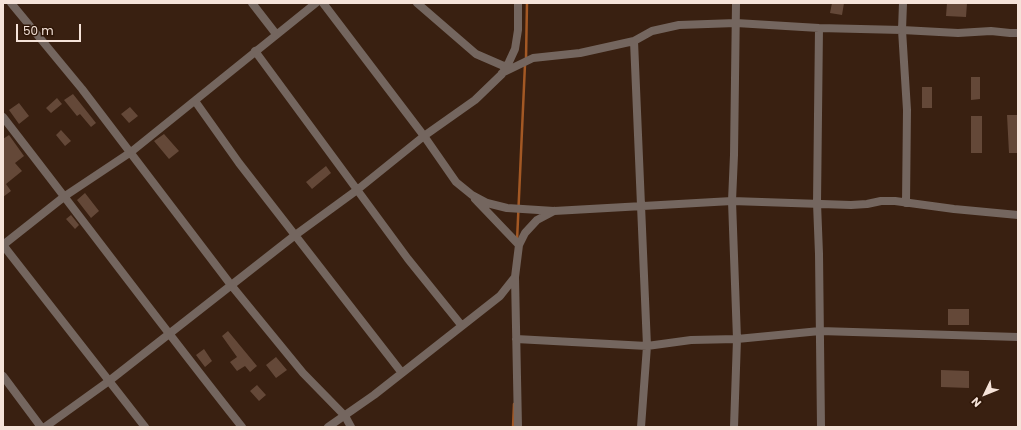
<!DOCTYPE html>
<html>
<head>
<meta charset="utf-8">
<style>
	body { margin:0 }
	#map { position:relative; width:1021px; height:430px; overflow:hidden; background:#392011; font-family:Poppins,sans-serif }
	canvas { display:block }
	.frame { position:absolute; inset:0; border:4px solid #f5e3d9; pointer-events:none }
	.north { position:absolute; left:965px; top:374px; width:40px; height:40px; -webkit-text-stroke:3px #2e1607; paint-order:stroke; rotate:227deg; font-size:11px; font-weight:700; line-height:16px; text-align:center; color:#f5e3d9 }
	.north::after { content:''; display:block; margin:auto; width:14px; height:18px; background:#f5e3d9; clip-path:polygon(50% 0,100% 100%,50% 72%,0 100%) }
	.scale { position:absolute; left:16px; top:24px; width:65px; height:18px; box-sizing:border-box; border:2px solid #f5e3d9; border-top:0; padding-left:5px; font-size:12px; line-height:14px; white-space:nowrap; color:#f5e3d9; -webkit-text-stroke:3px #2e1607; paint-order:stroke }
</style>
</head>
<body>
<div id="map">
<canvas width="1021" height="430"></canvas>
<div class="frame"></div>
<div class="north">N</div>
<div class="scale">50 m</div>
</div>
<script>
const g = document.querySelector('canvas').getContext('2d');
g.lineJoin = 'round';
function stroke(path, color, width, dash) {
  g.strokeStyle = color;
  g.lineWidth = width;
  g.lineCap = dash ? 'butt' : 'round';
  g.setLineDash(dash || []);
  g.stroke(path);
}
function fill(path, color) {
  g.fillStyle = color;
  g.fill(path, 'evenodd');
}
stroke(new Path2D(`
	M526,59L527,3
	M517,241L525,64
	M513,427L514,404`), '#a35824', 2.5);
fill(new Path2D(`
	M832,3H844L842,15L830,13Z
	M947,3H967L966,17L946,16Z
	M971,77H980V99L971,100Z
	M922,87H932V108H922Z
	M73,94L96,123L91,127L80,114L77,116L64,100Z
	M57,98L62,104L51,113L46,108Z
	M19,103L29,116L19,124L9,110Z
	M130,107L138,116L129,123L121,114Z
	M1007,115H1018V153H1009Z
	M971,116H982V153H971Z
	M61,130L71,141L65,146L56,135Z
	M164,134L179,151L169,159L154,141Z
	M9,135L24,156L15,163L22,171L6,184L11,191L3,197V139Z
	M326,166L331,173L312,189L306,182Z
	M85,193L99,211L91,218L77,200Z
	M71,215L79,225L75,229L66,219Z
	M948,309H969V325H948Z
	M228,331L257,366L250,372L245,366L237,371L230,362L237,357L222,336Z
	M204,349L212,361L205,367L196,355Z
	M276,357L287,370L276,378L266,365Z
	M941,370L969,371V388L941,387Z
	M257,385L266,395L259,401L250,391Z`), '#644838');
stroke(new Path2D(`
	M11,3L82,89L231,285L303,373L345,416L351,427
	M252,3L276,34
	M323,3L424,136L456,182L472,195L487,203L507,208L554,211L732,201L851,205L867,204L881,201H895L954,209L1018,215
	M417,3L476,54L506,67
	M903,3L902,30L907,110L906,203
	M819,28L817,203L819,254L821,427
	M634,41L647,346L641,427
	M255,51L408,259L462,326
	M502,73L533,58L580,53L634,41L652,31L679,25L736,23L819,28L902,30L958,33L991,31L1010,33H1018
	M195,101L239,163L402,373
	M3,117C83,220 161,325 242,427
	M475,199L519,245
	M3,245L65,196L131,152L316,3
	M3,245L145,427
	M515,277L518,427
	M516,339L647,346L691,340L737,339L820,331L1018,337
	M3,376L41,427
	M45,427L109,381L294,236L357,190L424,136L475,100L502,74L509,62L515,49L518,30V3
	M328,427L374,395L500,296L515,277L519,245L525,233L537,220L554,211
	M734,427L737,339L732,201L734,155L736,3`), '#74665f', 8);
</script>
</body>
</html>
